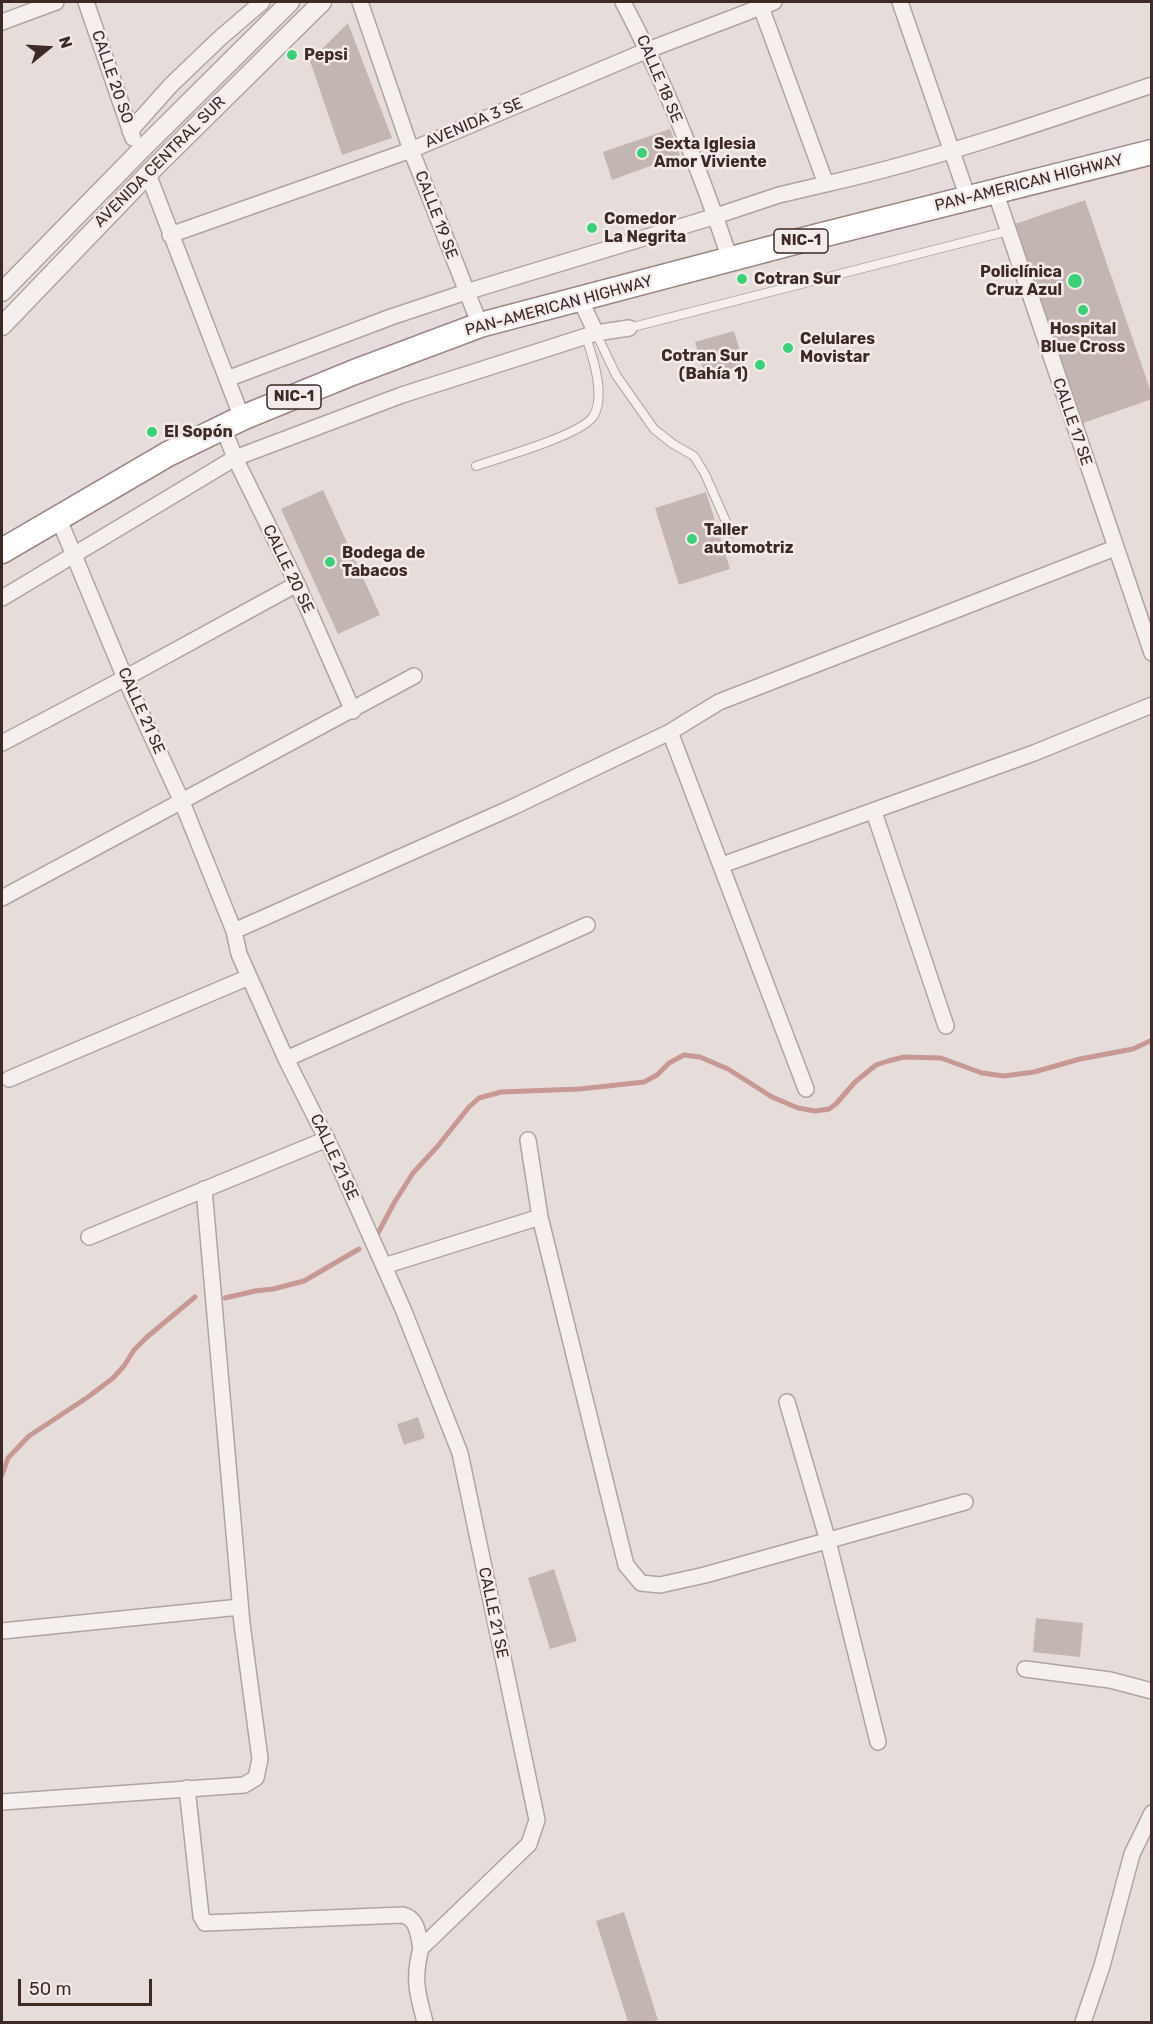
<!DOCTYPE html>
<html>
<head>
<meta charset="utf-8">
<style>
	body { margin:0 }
	#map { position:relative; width:1153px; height:2024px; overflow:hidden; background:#e6dddb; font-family:Rubik,sans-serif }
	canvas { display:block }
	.frame { position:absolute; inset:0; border:3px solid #3d2a25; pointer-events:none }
	.north { position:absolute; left:18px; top:18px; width:60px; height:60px; -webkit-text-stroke:4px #f4ecea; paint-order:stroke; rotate:72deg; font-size:16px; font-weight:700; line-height:24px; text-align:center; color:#3d2a25 }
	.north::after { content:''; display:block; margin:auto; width:21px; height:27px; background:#3d2a25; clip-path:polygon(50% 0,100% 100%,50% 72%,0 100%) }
	.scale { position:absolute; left:18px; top:1979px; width:134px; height:27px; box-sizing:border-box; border:3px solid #3d2a25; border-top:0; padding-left:8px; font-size:18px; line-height:21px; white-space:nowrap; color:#3d2a25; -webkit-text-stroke:4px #f4ecea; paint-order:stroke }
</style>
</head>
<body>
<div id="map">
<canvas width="1153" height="2024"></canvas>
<div class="frame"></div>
<div class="north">N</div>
<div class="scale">50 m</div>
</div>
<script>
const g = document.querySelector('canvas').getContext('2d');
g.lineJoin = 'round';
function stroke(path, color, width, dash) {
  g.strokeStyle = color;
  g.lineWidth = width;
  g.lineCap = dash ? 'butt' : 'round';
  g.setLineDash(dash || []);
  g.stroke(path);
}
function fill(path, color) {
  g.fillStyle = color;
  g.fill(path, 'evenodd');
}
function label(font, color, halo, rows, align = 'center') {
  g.font = font + ' Rubik,sans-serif';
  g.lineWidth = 5;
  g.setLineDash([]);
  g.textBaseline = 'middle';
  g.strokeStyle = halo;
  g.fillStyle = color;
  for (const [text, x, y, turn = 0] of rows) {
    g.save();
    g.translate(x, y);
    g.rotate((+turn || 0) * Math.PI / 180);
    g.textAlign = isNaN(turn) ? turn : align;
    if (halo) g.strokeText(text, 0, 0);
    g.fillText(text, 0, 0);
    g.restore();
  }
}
stroke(new Path2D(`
	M377,1235L394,1203L413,1173L437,1147L469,1107L479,1098L501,1092L580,1089L644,1082L657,1075L669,1063L684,1055L700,1057L728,1069L772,1097L798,1108L815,1111L829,1109L836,1104L855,1082L876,1065L888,1061L904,1057L941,1058L982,1073L1004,1076L1034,1072L1080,1059L1133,1049L1152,1040
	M225,1298L255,1291L273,1289L304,1281L359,1249
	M2,1475L8,1458L29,1436L88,1397L113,1378L124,1366L134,1350L147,1337L195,1297`), '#c89994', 5);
fill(new Path2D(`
	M348,23L392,138L342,155L310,61Z
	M670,129L680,155L612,180L603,152Z
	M1085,200L1152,395V399L1083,423L1015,224Z
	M734,331L744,365L705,376L695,342Z
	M323,490L380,615L338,634L281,509Z
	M706,492L730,569L679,585L655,508Z
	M418,1417L425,1438L404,1445L397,1424Z
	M554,1569L577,1641L550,1649L528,1578Z
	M1036,1618L1083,1623L1080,1657L1033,1652Z
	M624,1912L658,2020L649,2022H628L596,1921Z`), '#c3b6b2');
const service = new Path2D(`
	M629,328L1008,231
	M596,333L616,375L654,429L673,444L694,456L705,474L731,533
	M476,466C502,457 577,436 592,418C607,399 593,357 586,337`);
const minor = new Path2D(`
	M86,2L133,138
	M360,2L411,150L480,325
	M623,2C665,82 701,173 730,259
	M900,2L968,198
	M761,7L826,184C936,159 1044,122 1152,85
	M2,22L56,2
	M130,131L171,85L219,39L262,2
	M148,174L242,418
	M995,191L1152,653
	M170,235L411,150L648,50L774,2
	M580,299L596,333
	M227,379L391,317L466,292L716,216L779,195L826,184
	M223,427L235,458L297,584L353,711
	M58,517L125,678L182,802L234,931L239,954L286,1059L333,1152L403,1309L460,1453L537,1820L529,1844L421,1948C413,1979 417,1992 425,2022
	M2,598L235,458L402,395L596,333L629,328
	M670,732L806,1089
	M2,743L125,678L297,584
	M874,812L946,1026
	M722,865L1034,753L1152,705
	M2,898L414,676
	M234,931L513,807L670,732L719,702L1115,548
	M286,1059L587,925
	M9,1079L249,977
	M528,1140L540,1217L626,1565L641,1583L660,1585L705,1575L965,1502
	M89,1237L327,1139
	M384,1266L540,1217
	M787,1402L828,1541L878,1742
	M2,1631L240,1607
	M1025,1669L1110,1680L1152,1691
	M187,1788L201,1916L205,1923L403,1915C418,1919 418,1935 421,1948
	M2,1802L244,1785L256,1778L260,1759L242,1624L204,1189
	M1083,2022L1102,1966L1132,1854L1152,1813`);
const tertiary = new Path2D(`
	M2,292L139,152L290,2
	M2,326L148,174L322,2`);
const trunk = new Path2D(`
	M2,551L168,454L242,418L352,373L480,325L818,236L1152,152`);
stroke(service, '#b0a4a1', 10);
stroke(minor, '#b0a4a1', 18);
stroke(tertiary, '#b0a4a1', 21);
stroke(trunk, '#9d8782', 27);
stroke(service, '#f5efee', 8);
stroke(minor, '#f5efee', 15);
stroke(tertiary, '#f5efee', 18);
stroke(trunk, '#fff', 24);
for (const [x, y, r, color] of [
	[292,55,6,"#3ad279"],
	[642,153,6,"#3ad279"],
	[592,228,6,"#3ad279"],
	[742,279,6,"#3ad279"],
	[1075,281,8,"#3ad279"],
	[1083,310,6,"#3ad279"],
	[788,348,6,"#3ad279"],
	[760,365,6,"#3ad279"],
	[152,432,6,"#3ad279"],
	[692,539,6,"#3ad279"],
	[330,562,6,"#3ad279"]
]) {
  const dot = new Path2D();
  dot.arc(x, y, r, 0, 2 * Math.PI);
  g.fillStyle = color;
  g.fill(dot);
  stroke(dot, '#f4ecea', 2);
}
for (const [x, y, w] of [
	[801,241,54],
	[294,397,54]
]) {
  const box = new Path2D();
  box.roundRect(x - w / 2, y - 12, w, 24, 4.5);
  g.fillStyle = '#f4ecea';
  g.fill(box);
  stroke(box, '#3d2a25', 1.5);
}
label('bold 15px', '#3d2a25', null, [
	["NIC-1",801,241],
	["NIC-1",294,397]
]);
label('bold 16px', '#3d2a25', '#f4ecea', [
	["Pepsi",304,55],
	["Sexta Iglesia",654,144],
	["Amor Viviente",654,162],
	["Comedor",604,219],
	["La Negrita",604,237],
	["Policlínica",1062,272,"right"],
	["Cruz Azul",1062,290,"right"],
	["Cotran Sur",754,279],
	["Hospital",1083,329,"center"],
	["Blue Cross",1083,347,"center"],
	["Celulares",800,339],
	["Movistar",800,357],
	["Cotran Sur",748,356,"right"],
	["(Bahía 1)",748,374,"right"],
	["El Sopón",164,432],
	["Taller",704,530],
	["automotriz",704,548],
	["Bodega de",342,553],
	["Tabacos",342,571]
], 'left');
label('16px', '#3d2a25', '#f4ecea', [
	["CALLE 20 SO",112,77,71],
	["CALLE 18 SE",659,79,67],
	["AVENIDA 3 SE",474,123,-23],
	["AVENIDA CENTRAL SUR",160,162,-45],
	["PAN-AMERICAN HIGHWAY",1029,183,-14],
	["CALLE 19 SE",436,215,69],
	["PAN-AMERICAN HIGHWAY",559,306,-15],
	["CALLE 17 SE",1072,422,71],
	["CALLE 20 SE",288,569,64],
	["CALLE 21 SE",141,711,66],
	["CALLE 21 SE",334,1157,65],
	["CALLE 21 SE",493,1613,78]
]);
</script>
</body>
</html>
